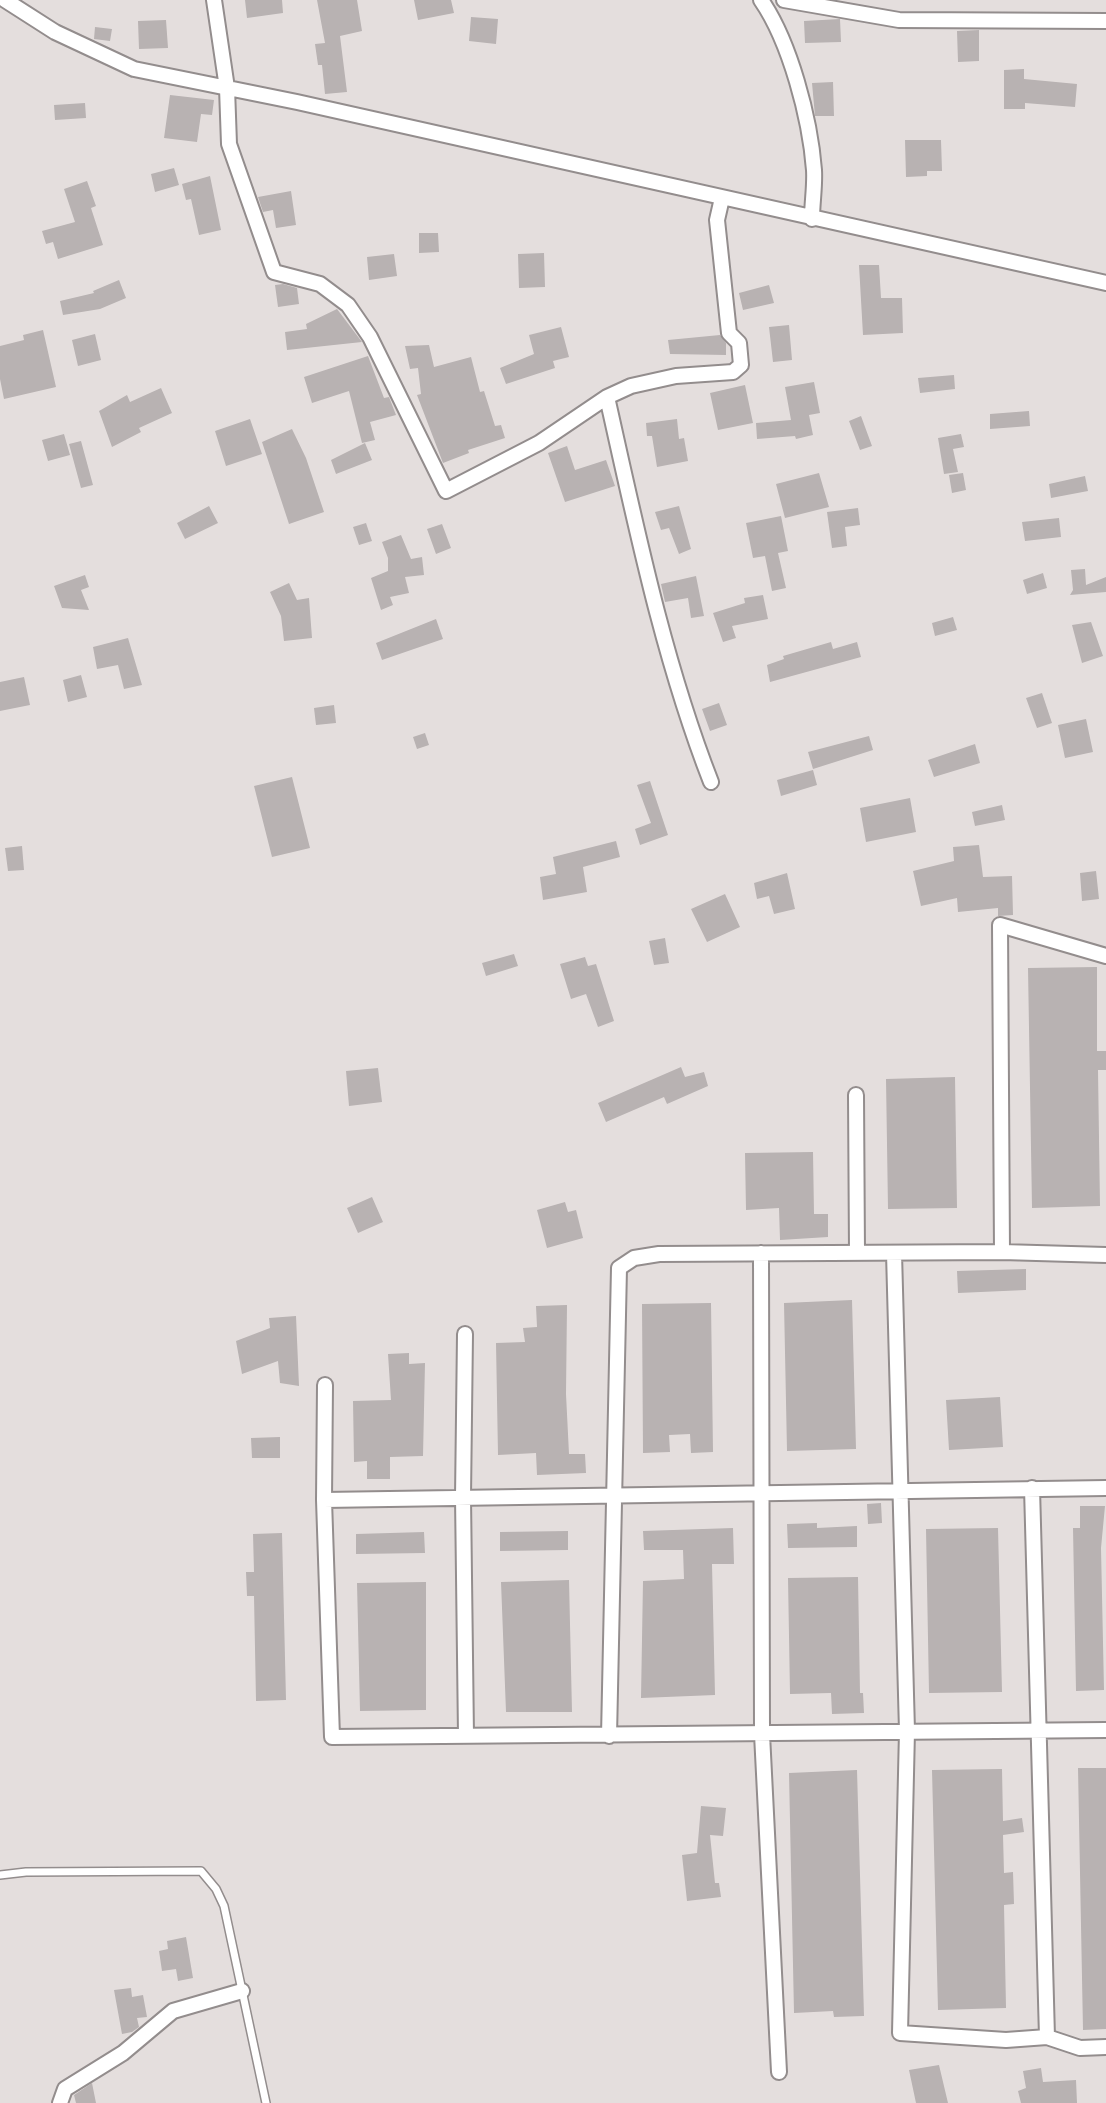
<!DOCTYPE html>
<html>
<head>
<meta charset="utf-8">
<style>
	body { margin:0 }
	canvas { display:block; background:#e4dedd }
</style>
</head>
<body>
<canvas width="1106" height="2103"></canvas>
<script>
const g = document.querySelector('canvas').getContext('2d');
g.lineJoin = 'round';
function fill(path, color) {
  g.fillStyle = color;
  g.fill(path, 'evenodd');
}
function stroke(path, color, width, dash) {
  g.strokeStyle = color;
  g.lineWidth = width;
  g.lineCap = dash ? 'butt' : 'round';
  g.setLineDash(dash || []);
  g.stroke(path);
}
fill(new Path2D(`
	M245,0H282L283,13L247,18Z
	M317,0H357L362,31L340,36L347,92L325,94L322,65H318L315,44L325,43Z
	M414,0H451L454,13L418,20Z
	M471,17L498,19L496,44L469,41Z
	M840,19L841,42L805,43L804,21Z
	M166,20L168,48L139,49L138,21Z
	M95,27L112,29L110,41L94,39Z
	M979,30V61L958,62L957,31Z
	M1024,69V79L1077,84L1075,107L1025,103V109H1004V70Z
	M833,82L834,116H815L812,83Z
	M170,95L214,100L212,115L201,114L197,142L164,138Z
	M85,103L86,118L55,120L54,105Z
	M905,140H941L942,171H927V176L906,177Z
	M174,168L179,185L155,192L151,174Z
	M210,176L221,230L199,235L191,199L186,200L182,184Z
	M87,181L96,206L91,208L103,245L58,259L53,242L46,244L42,231L75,222L64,189Z
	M291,191L296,225L276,228L273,210L263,212L258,197Z
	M419,233H438L439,252L419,253Z
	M544,253L545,287L519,288L518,254Z
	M394,254L397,276L369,280L367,257Z
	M859,265H879L881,298H902L903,333L863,335Z
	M119,280L126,298L100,309L63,315L60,301L94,293L93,291Z
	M283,284L297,288L299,304L278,307L275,285Z
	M769,285L774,303L743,310L739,293Z
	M337,309L362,342L287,350L285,332L307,329L306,324Z
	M789,325L792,360L773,362L769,327Z
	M561,327L569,357L553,361L555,368L506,384L500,368L534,354L529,335Z
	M43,330L56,387L4,399L0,379V346L24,340L23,335Z
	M95,334L101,360L78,366L72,340Z
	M720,335L726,343V355L670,354L668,340Z
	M429,345L434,367L471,357L480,392L484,391L495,426L501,425L505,438L468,450L469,453L443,463L417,395L421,394L418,368L410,369L405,346Z
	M368,356L384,398L389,397L396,415L370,422L375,440L362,443L349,391L312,403L304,377Z
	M954,375L955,389L920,393L918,378Z
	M814,382L820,413L809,415L813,435L796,439L795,436L757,439L756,423L791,420L785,387Z
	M745,385L753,423L718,430L710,393Z
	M161,388L172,413L139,428L141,432L112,447L99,411L127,395L130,402Z
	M1029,411L1030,426L990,429V414Z
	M861,416L872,446L860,450L849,421Z
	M250,419L262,454L226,466L215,431Z
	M677,419L679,439L684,438L688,461L657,467L652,436H647L646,423Z
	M292,429L306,458L324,512L289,524L262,442Z
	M64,434L70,455L48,461L42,440Z
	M961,434L964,447L953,449L958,472L944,474L938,438Z
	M81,441L93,485L81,488L69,444Z
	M365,443L372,460L336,474L331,460Z
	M567,446L575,470L606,460L615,486L565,502L548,453Z
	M819,473L829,507L785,518L776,484Z
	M963,473L966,490L952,493L949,475Z
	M1085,476L1088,491L1051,498L1049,484Z
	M209,506L218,523L185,539L177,523Z
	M679,506L691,549L679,554L669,528L661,530L655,512Z
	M858,508L860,525L845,527L847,546L832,548L827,512Z
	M781,516L788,551L778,553L786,588L772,591L765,556L753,558L746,523Z
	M1059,518L1061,537L1025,541L1022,522Z
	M366,523L372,541L359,545L353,527Z
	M442,524L451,548L436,554L427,529Z
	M401,535L411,559L422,557L424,575L405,577L409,593L390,597L393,605L381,610L371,578L388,571V558L382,542Z
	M1085,569L1086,585L1106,577V592L1070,595L1073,590L1071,570Z
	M1043,573L1047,588L1027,594L1023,580Z
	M85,575L89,587L81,590L89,610L62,608L54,586Z
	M696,576L704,616L691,618L688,598L665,602L661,584Z
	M289,583L297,600L309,598L312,638L284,641L281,616L270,592Z
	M763,595L768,619L732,626L736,638L723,642L713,613L745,603L744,598Z
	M953,617L957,630L935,636L932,623Z
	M436,619L443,639L382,660L376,643Z
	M1091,622L1103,656L1082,663L1072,625Z
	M128,638L142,685L124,689L118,665L97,669L93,647Z
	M831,642L833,649L857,642L861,657L770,682L767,665L784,659L783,656Z
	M81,675L87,697L68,702L63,680Z
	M24,677L30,705L0,711V682Z
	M1042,693L1052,723L1037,728L1026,698Z
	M719,703L727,725L710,731L702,709Z
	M334,705L336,723L316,725L314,708Z
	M1086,719L1093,752L1065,758L1058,725Z
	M425,733L429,745L417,749L413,737Z
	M869,736L873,750L813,769L808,752Z
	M975,744L980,763L934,777L928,760Z
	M813,770L817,785L781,796L777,780Z
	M292,777L310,848L272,857L254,786Z
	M650,781L668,835L640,845L635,829L651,823L637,785Z
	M910,798L916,832L866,842L860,808Z
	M1002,805L1005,820L975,826L972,812Z
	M616,841L620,857L583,867L587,892L543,900L540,877L556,874L553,857Z
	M979,845L983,877L1012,876L1013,915L998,916V908L958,912L957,898L921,906L913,871L954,861L953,847Z
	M22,846L24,870L8,871L5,848Z
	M1096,871L1099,899L1082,901L1080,873Z
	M787,873L795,909L774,914L769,896L757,899L754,883Z
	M725,894L740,927L707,942L691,909Z
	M665,938L669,963L654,965L649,941Z
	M514,954L518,966L486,976L482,963Z
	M585,957L588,966L596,964L614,1021L598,1027L586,994L571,999L560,964Z
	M1097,967V1051H1106V1070H1098L1100,1206L1032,1208L1028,968Z
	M681,1067L685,1077L704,1072L708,1086L667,1104L664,1097L606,1122L598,1103Z
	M378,1068L382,1102L349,1106L346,1071Z
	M955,1077L957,1208L888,1209L886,1079Z
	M813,1152L814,1214H828V1237L780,1240L779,1208L746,1210L745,1153Z
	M372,1197L383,1222L358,1233L347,1208Z
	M565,1202L568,1212L576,1210L583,1238L547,1248L537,1210Z
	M1026,1269V1290L958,1293L957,1271Z
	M852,1300L856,1449L787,1451L784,1303Z
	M711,1303L713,1452L691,1453L690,1434L669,1435L670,1452L643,1453L642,1304Z
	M567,1305L566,1394L569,1454H585L586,1473L537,1475L536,1453L498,1455L496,1343L525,1342L523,1328L537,1327L536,1306Z
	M296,1316L299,1386L280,1383L278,1361L242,1374L236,1341L270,1328L269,1318Z
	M409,1353V1364L425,1363L423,1456L390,1457V1479H367V1461L354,1462L353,1401L391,1400L388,1354Z
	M1000,1397L1003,1447L949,1450L946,1400Z
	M280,1437V1458H252L251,1438Z
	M881,1503L882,1523L868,1524L867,1504Z
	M1080,1506H1105L1101,1548L1104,1690L1076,1691L1073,1528H1080Z
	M817,1523V1528L857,1526V1547L788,1548L787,1524Z
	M733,1528L734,1564H712L715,1695L641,1698L643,1581L684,1579L683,1550H644L643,1531Z
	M998,1528L1002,1692L929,1693L926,1529Z
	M568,1531V1550L500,1551V1532Z
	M424,1532L425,1553L356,1554V1534Z
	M282,1533L286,1700L256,1701L254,1596H247L246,1572H254L253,1534Z
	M858,1577L860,1693H863L864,1713L832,1714L831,1693L790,1694L788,1578Z
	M569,1580L572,1712H506L501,1582Z
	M426,1582V1710L360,1711L357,1583Z
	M1078,1768H1106V2029L1083,2030Z
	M1002,1769L1003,1821L1022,1818L1024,1832L1003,1835L1004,1873L1013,1872L1014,1904L1004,1905L1006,2008L938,2010L932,1770Z
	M857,1770L864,2016L834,2017L833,2011L794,2013L789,1773Z
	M701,1806L726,1808L723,1836L710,1835L715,1883H719L721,1897L687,1901L682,1855L697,1853Z
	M186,1937L193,1978L178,1981L176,1969L162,1971L159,1951L168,1949L167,1941Z
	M131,1988L132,1997L143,1995L147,2017L137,2018L139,2027L132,2032L122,2034L114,1990Z
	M939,2065L948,2103H916L909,2070Z
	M1041,2068L1043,2082L1076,2080L1077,2103H1021L1018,2091L1026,2088L1023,2071Z
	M92,2083L96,2103H76L74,2095Z`), '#b8b2b2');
const lane = new Path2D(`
	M0,1875L26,1872L201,1871L216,1889L224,1906L266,2103`);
const street = new Path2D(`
	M5,0L55,32L134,69L297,102L1106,283
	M214,0L227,88L229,144L274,272L320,284L348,305L370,337L446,491L539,443L607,397L631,386L676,376L733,372L741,365L739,343L729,333L717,220L722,198
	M761,0C790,42 810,118 814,170C815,186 812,203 812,219
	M784,0L899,20L1106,21
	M607,397C636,526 663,659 711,782
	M856,1095L857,1253
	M1002,1252L1000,925L1106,956
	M761,1253L762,1734L779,2072
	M894,1253L907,1731L900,2033L1006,2040L1047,2037L1080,2048L1106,2047
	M465,1334L463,1497L466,1736
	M1032,1488L1047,2037
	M1106,1488L324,1500L332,1737L1106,1730
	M324,1500L325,1385
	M609,1736L619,1268L634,1258L659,1254L1002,1252L1106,1255
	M60,2103L65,2089L123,2053L173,2011L242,1991`);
stroke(lane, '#938d8d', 10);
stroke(street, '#938d8d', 18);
stroke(lane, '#fff', 7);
stroke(street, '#fff', 14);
</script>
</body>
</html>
